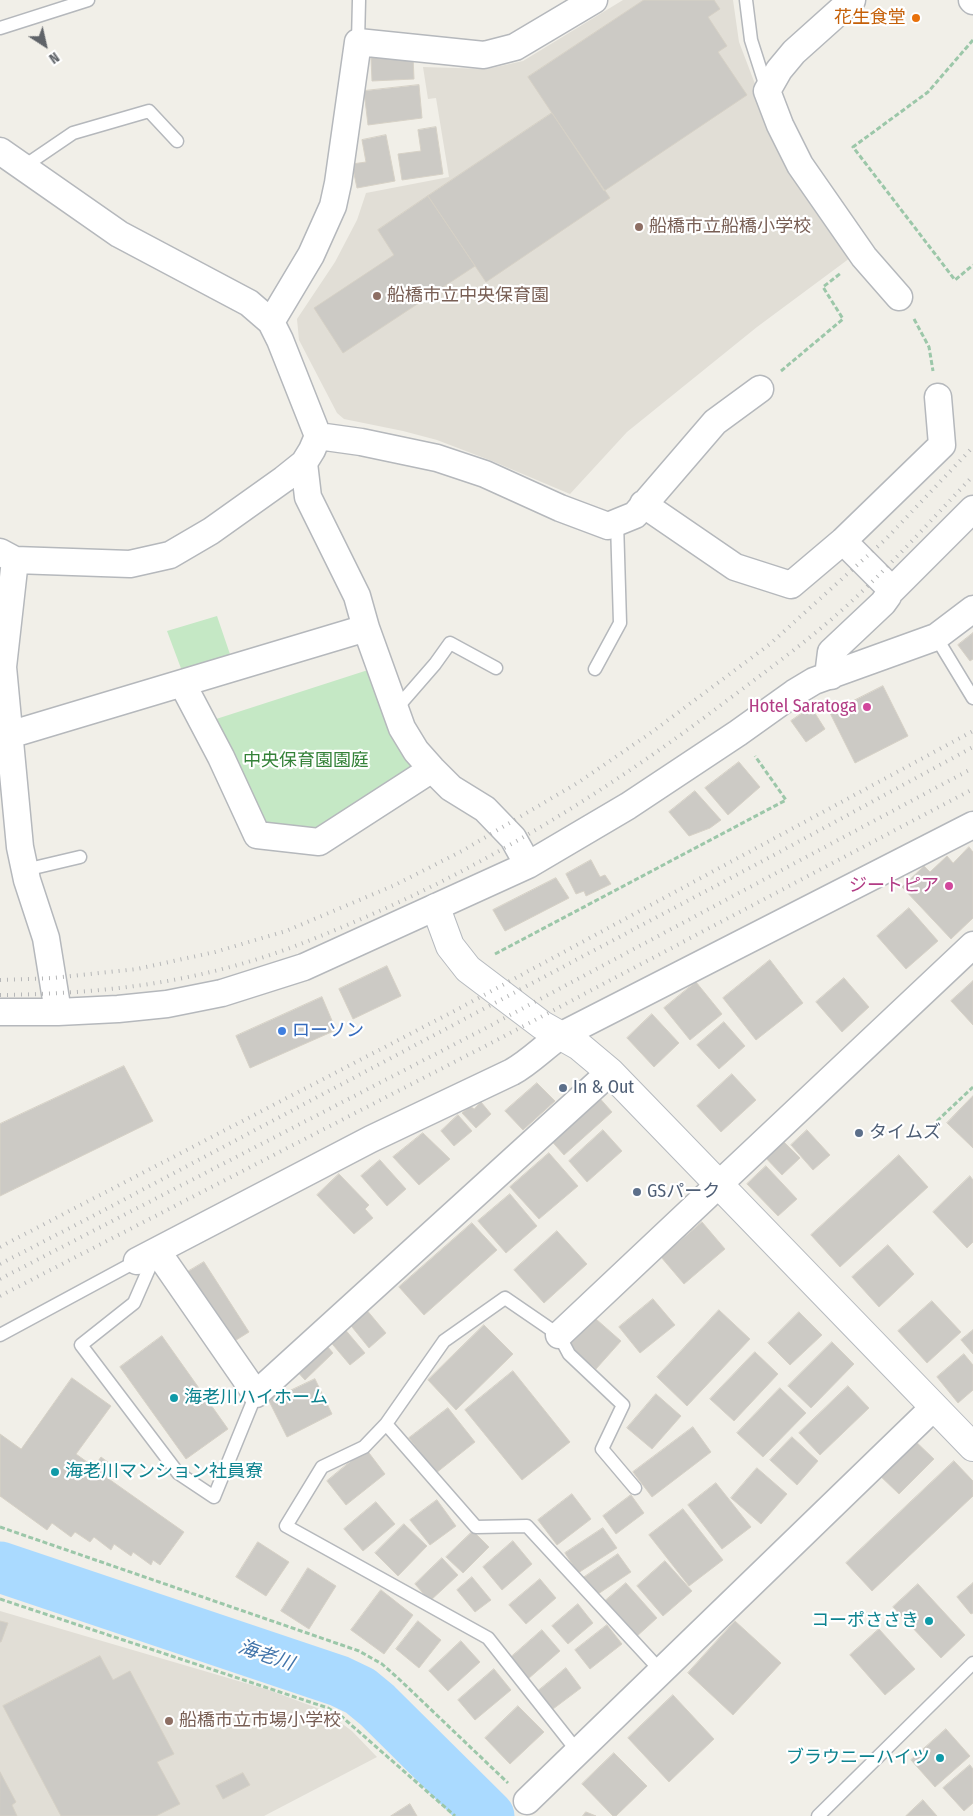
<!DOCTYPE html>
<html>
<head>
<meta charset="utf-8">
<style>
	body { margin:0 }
	#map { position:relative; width:973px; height:1816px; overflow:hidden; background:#f1efe8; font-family:"Fira Sans Condensed",sans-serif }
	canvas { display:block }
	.north { position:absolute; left:20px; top:20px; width:50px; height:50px; -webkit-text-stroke:4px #fff; paint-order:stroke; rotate:145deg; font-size:14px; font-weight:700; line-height:20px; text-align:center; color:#5f6368 }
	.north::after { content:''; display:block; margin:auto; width:18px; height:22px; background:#5f6368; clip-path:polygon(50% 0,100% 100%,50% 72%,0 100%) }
</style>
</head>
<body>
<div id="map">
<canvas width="973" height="1816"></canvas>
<div class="north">N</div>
</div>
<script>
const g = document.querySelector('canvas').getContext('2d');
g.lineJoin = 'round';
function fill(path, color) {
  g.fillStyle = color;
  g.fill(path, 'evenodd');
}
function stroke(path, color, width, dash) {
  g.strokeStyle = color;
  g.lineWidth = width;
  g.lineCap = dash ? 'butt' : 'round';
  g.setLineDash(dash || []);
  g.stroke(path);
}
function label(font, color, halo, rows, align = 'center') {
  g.font = font + ' "Fira Sans Condensed","Noto Sans JP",sans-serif';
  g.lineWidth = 4.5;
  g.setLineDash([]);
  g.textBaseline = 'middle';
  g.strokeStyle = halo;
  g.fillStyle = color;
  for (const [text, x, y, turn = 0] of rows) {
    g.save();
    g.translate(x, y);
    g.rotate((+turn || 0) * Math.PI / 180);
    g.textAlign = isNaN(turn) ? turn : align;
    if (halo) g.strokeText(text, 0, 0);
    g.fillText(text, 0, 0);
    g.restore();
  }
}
fill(new Path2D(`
	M623,0H733L739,42L760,97L850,258L757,327L627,432L570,494L492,461L437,440L403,431L344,419L337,413L299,340L297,319L335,262L357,220L366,193L449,177L436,98L428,99L423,67L487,69L523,61Z
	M0,1611L269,1690L325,1711L352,1731L377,1757L264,1816H0Z`), '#e1ded6');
fill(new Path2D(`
	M217,616L233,663L185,679L167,631Z
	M368,670L417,769L313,835L264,830L210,721Z`), '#c5e8c5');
stroke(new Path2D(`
	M0,1567L339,1681L360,1691L377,1705L489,1816`), '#aadaff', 51);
const building = new Path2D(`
	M644,0H714L720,9L708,17L727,46L718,52L747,95L604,191L528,77Z
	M413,56L414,79L372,81L371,58Z
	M419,85L422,118L368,125L364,91Z
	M552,113L610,198L486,282L428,196Z
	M436,127L443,174L402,180L398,154L421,151L418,130Z
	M386,135L395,181L357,188L352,164L366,162L362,140Z
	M428,196L475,266L343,353L314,308L394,255L378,230Z
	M973,633V659L970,661L958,645Z
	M883,686L908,736L855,763L830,713Z
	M811,707L825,729L806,742L791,721Z
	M739,762L760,787L728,815L705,788Z
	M695,791L721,820L710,828L689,836L669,812Z
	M969,847L973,852V918L951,939L902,887L924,866L930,872L947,856L953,863Z
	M591,860L600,877L605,875L611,884L586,896L584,891L576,894L566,874Z
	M556,878L569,898L505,931L493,910Z
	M909,908L938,941L906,969L877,936Z
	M770,960L803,1003L756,1040L723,998Z
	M387,966L401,996L353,1019L339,989Z
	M844,978L869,1007L842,1032L816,1002Z
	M973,981V1025L951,1001Z
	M696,982L722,1014L690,1040L664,1008Z
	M322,997L336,1030L250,1068L236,1036Z
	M652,1014L679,1043L654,1067L627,1038Z
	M724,1022L745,1046L719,1069L697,1045Z
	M124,1066L153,1121L0,1196V1124Z
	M732,1074L756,1100L721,1132L697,1106Z
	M537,1083L555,1101L523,1130L505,1111Z
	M596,1094L612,1112L564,1155L548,1137Z
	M973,1096V1148L947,1123Z
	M481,1102L491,1114L476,1128L462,1113L470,1106L474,1109Z
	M458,1115L472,1131L454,1146L441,1131Z
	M603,1130L622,1151L587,1182L569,1161Z
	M807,1130L830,1155L813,1170L791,1145Z
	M423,1133L450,1159L419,1185L393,1157Z
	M779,1137L800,1158L782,1175L762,1154Z
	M549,1153L578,1186L539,1219L510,1187Z
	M899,1155L928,1187L840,1267L811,1235Z
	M380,1160L406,1189L387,1206L361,1176Z
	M766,1166L797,1199L778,1216L747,1184Z
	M339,1174L369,1205L365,1209L373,1218L354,1234L317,1195Z
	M970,1176L973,1180V1242L967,1248L933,1212Z
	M510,1194L537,1226L506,1253L478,1221Z
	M702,1222L725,1249L684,1284L661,1257Z
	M472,1223L497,1250L424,1315L399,1287Z
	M557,1231L587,1264L544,1303L514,1270Z
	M888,1245L914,1274L879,1307L852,1277Z
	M204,1262L249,1332L233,1342L184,1274Z
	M653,1299L675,1325L640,1353L619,1327Z
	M932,1301L961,1332L927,1363L898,1331Z
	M365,1308L386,1333L369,1348L348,1322Z
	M719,1310L750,1339L687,1406L657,1377Z
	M588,1312L621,1341L596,1369L563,1341Z
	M799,1312L822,1335L790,1365L768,1343Z
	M484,1325L513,1354L456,1410L428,1380Z
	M343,1327L365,1353L350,1365L328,1339Z
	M973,1330V1354L961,1340Z
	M162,1336L228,1429L186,1459L120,1367Z
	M322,1340L333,1353L305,1380L293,1367Z
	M832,1342L854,1364L811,1408L788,1386Z
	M755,1352L778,1374L734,1421L710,1399Z
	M964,1354L973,1365V1390L958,1403L937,1377Z
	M513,1371L570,1442L522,1480L465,1410Z
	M72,1378L111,1406L76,1454L94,1467L101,1457L113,1466L106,1477L184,1532L160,1565L153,1560L151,1565L133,1552L131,1556L114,1544L111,1550L94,1537L90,1542L75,1532L71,1537L52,1523L47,1530L0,1496V1434L21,1449Z
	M315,1379L332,1414L287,1437L269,1401Z
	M848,1386L869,1408L820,1455L799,1433Z
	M780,1388L806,1413L763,1457L737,1433Z
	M656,1394L681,1416L652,1449L627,1428Z
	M448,1408L475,1442L436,1473L409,1438Z
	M693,1427L711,1452L652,1497L633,1472Z
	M792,1437L818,1461L797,1485L770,1460Z
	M911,1437L934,1459L899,1494L876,1472Z
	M366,1449L385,1474L346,1505L327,1481Z
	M954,1461L973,1481V1496L872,1591L846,1563Z
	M757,1468L787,1494L761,1524L731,1498Z
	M716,1483L751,1527L722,1549L688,1505Z
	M572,1494L591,1519L557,1545L538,1520Z
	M631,1495L644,1513L616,1534L603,1516Z
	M437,1500L456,1526L430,1545L410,1520Z
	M376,1502L395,1524L363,1551L344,1529Z
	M683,1509L723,1560L689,1586L649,1535Z
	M404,1524L427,1546L398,1576L375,1553Z
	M603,1528L617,1548L578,1573L565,1553Z
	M473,1531L489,1547L463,1573L446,1557Z
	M513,1541L532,1564L502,1590L483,1567Z
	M258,1542L289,1562L266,1596L236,1577Z
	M618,1554L631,1572L595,1596L583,1578Z
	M442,1558L458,1575L430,1601L415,1584Z
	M665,1561L692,1591L663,1616L637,1586Z
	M308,1568L336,1586L309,1629L281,1611Z
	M472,1577L491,1600L475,1612L457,1590Z
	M540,1579L556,1598L526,1624L509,1605Z
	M626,1583L657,1618L636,1637L605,1601Z
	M973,1583V1613L971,1614L957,1597Z
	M918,1584L965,1635L941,1658L893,1607Z
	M381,1590L413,1615L384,1654L351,1630Z
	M578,1604L593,1623L568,1644L552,1626Z
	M0,1621L8,1623L1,1642H0Z
	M418,1621L441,1640L419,1668L396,1649Z
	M735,1621L781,1663L733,1715L688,1673Z
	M607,1625L622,1644L590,1669L575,1650Z
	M879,1629L915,1669L885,1695L850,1655Z
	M542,1630L560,1651L528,1679L510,1658Z
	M461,1641L480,1662L448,1691L429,1671Z
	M100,1656L113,1680L130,1671L174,1754L157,1762L180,1804L156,1816H61L3,1706Z
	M566,1668L581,1688L553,1709L538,1691Z
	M494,1669L511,1690L475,1720L458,1700Z
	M673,1695L714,1739L669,1782L628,1738Z
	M518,1706L544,1732L510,1764L485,1738Z
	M946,1729L970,1756L935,1787L911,1760Z
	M614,1753L647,1786L616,1816H613L582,1784Z
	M970,1765L973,1769V1803L964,1811L943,1788Z
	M0,1772L16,1802L12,1805L17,1816H0Z
	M243,1773L250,1785L223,1799L216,1786Z
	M923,1800L937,1816H906Z
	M410,1804L417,1816H391Z
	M586,1812L596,1816H583Z`);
fill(building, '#cccac5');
stroke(building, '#d6d1c6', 1);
const lane = new Path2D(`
	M746,0L751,40L767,90
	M0,28L88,0
	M358,42L359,0
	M23,167L73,133L149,111L177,141
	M936,637L973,698
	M595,669L620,623L617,522
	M395,710L435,664L450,643L496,668
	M25,870L80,857
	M155,1255L134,1303L81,1345L178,1473L214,1497L256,1394
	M0,1335L137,1261
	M386,1424L476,1527L527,1526L661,1671
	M578,1752L488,1638L286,1526L322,1467L364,1447L386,1424L444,1341L505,1298L559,1335L569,1354L623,1405L602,1449L635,1488
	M818,1816L973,1663`);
const street = new Path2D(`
	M852,0L794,52L779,70L767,91L780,125L800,165L864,257L899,297
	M972,0L973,1
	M0,151L119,234L249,303L271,322L280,340L318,436L312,450L304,463L284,479L211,531L170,555L130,564L15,560L0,552
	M271,322L311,255L333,206L338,183L358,42L484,55L515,47L594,0
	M318,436L361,442L437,458L485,474L560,508L608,526L635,515L715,422L760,389
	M304,463L308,497L357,596L366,628L402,728L416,751L432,769L451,788L485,809L513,838L528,865
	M643,504L735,567L791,585L843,541L942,445L938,397
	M15,560L3,667L20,847L27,880L46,938L58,1012
	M892,590L973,509
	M831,676L829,668L831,652L883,603L888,596L890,588L843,541
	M182,683L221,757L257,835L319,842L432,769
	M9,735L366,628
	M0,1012H58L118,1009L167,1004L222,993L304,967L528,865L628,806L738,733L794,693L814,681L936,637L973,609
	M157,1251L256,1394L610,1072
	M137,1261L371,1139L512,1072C530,1062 544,1047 560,1036L973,825
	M559,1335L973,945
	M527,1801L934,1407`);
const secondary = new Path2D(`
	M436,908L450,946L468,969L542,1025L579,1046L610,1072L973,1447`);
stroke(lane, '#b5b8bc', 15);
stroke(street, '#b5b8bc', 29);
stroke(secondary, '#b6babf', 30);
stroke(new Path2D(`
	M973,40L928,92L853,147L955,280L973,265
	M914,319L929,347L933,371
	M781,371L843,319L823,287L841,273
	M495,954L786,800L755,756
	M937,1121L973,1087
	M0,1527L359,1651L382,1664L400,1680L508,1783
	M0,1599L328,1708L341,1716L455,1816`), '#9cc7a9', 3, [5, 2.5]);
stroke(lane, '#fff', 12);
stroke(street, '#fff', 26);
stroke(secondary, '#fff', 28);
stroke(new Path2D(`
	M0,980L53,978L137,969L215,952L286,931L395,885L462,851L579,782L652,732L770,644L886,539L973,447
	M0,995C76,994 152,988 226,968C270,957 312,940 354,922C487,866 610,789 725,702C765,672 805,643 842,610C888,569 930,521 973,476
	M0,1247L460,1008L973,731
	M0,1264L91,1217L774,855L973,747
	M0,1279L484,1029L973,768
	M0,1296L497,1040L973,789`), '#b6b7b8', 4, [1, 6]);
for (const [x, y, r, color] of [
	[916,18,5,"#e8710a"],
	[639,227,5,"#8d6e63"],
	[377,296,5,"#8d6e63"],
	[867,707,5,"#d1479c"],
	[949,886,5,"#d1479c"],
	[282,1031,5,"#3f7fe0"],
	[563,1088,5,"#5c6f8a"],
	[859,1133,5,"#5c6f8a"],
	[637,1192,5,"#5c6f8a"],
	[174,1398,5,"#0f9aa8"],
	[55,1472,5,"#0f9aa8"],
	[929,1621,5,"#0f9aa8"],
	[169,1721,5,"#8d6e63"],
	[940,1758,5,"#0f9aa8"]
]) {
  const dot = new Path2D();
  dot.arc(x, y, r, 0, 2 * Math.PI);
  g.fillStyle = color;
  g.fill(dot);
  stroke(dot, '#fff', 2);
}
label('18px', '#c56008', '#fff', [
	["花生食堂",906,18]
], 'right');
label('18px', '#785e54', '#fff', [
	["船橋市立船橋小学校",649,227],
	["船橋市立中央保育園",387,296],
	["船橋市立市場小学校",179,1721]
], 'left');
label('18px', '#b23c85', '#fff', [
	["Hotel Saratoga",857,707],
	["ジートピア",939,886]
], 'right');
label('18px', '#348238', '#fff', [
	["中央保育園園庭",306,761]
]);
label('18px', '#366cbe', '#fff', [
	["ローソン",292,1031]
], 'left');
label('18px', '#4e5e75', '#fff', [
	["In & Out",573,1088],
	["タイムズ",869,1133],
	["GSパーク",647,1192]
], 'left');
label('18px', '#0d838f', '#fff', [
	["海老川ハイホーム",184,1398],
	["海老川マンション社員寮",65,1472],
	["コーポささき",919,1621,"right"],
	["ブラウニーハイツ",930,1758,"right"]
], 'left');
label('italic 19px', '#4174aa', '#fff', [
	["海老川",266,1656,19]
]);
</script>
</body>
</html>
